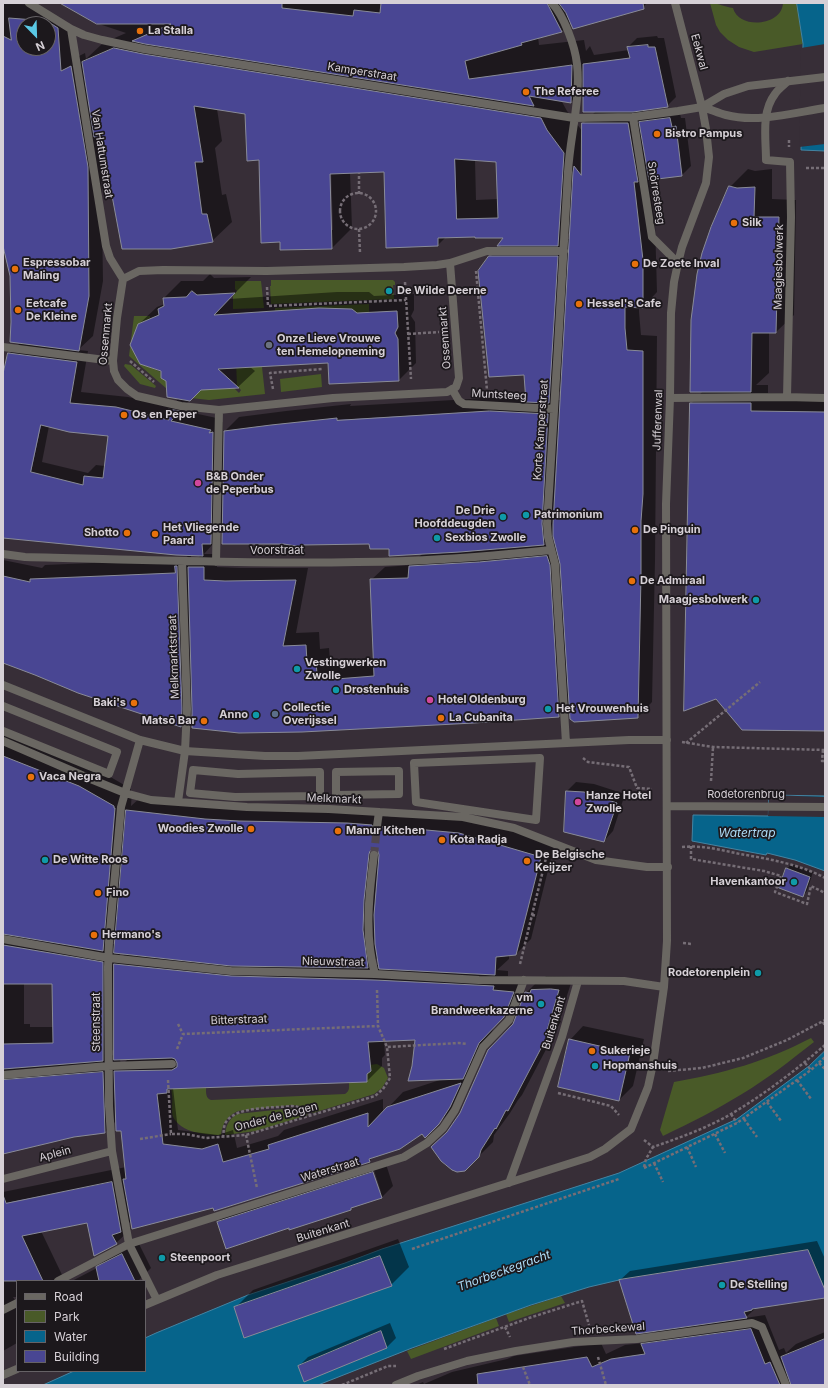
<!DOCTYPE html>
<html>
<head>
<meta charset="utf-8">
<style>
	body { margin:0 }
	#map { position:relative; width:828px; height:1388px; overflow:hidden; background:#372e37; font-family:Inter,sans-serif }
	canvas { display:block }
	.frame { position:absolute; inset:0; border:4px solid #d6d0d6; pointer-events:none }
	.legend { position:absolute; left:16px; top:1280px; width:130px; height:92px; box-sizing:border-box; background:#1c181c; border:1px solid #666266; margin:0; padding:5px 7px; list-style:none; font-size:12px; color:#d6d0d6 }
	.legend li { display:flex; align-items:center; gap:8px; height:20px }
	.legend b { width:20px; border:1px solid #666266 }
	.north { position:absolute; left:16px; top:16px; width:40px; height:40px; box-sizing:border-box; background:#1c181c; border:1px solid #666266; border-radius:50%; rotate:157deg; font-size:11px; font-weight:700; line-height:16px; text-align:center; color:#d6d0d6 }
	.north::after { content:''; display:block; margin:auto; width:14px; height:18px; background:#5ac8e5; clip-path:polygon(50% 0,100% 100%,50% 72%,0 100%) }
</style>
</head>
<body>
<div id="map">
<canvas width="828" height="1388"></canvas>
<div class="frame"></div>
<ul class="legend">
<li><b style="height:5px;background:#6a6762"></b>Road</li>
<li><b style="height:11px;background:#495a28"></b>Park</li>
<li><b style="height:11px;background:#06648b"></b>Water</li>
<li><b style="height:11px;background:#494693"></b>Building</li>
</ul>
<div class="north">N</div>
</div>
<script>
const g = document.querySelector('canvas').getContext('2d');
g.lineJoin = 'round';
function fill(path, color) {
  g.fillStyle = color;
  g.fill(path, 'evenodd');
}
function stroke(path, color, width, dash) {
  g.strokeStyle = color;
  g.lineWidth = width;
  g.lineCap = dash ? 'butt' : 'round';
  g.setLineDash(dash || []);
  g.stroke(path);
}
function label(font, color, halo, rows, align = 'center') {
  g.font = font + ' Inter,sans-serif';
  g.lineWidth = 3.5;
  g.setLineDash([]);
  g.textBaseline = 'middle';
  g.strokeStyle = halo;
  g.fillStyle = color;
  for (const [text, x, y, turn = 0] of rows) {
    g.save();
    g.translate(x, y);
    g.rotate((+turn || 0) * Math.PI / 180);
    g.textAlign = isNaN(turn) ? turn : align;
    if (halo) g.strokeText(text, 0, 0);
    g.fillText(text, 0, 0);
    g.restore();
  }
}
fill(new Path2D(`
	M710,3C718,3 725,7 733,8C739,30 782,26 783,3H797L803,44L754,52L739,47L728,40L720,32L716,25Z
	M271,280H393L395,282V285H393L394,299L271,304L270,286H271Z
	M235,281H261L264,308L233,309V296L237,291L235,289Z
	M369,304V312L354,313L355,311L352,309L349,313L275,316V308Z
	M134,316H150V319H158L146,320L135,333L136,356L149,367L161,372V377L166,381L167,389L129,356Z
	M236,362L262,367L265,394L209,400L191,398L201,390L234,388L239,393L241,390L237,386Z
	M125,364L131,365L156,386L155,388L140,384L124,366Z
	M321,374L322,387L281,392L280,379Z
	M811,1038L814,1042C791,1060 767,1079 742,1094C716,1110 690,1123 663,1136L660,1130L674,1082C724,1073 765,1062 811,1038Z
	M377,1064L384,1068L388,1078L382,1088L374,1094L313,1113L302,1106L291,1105L238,1111C227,1116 222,1124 221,1135C206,1135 181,1133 173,1117C171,1111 173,1101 172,1095C171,1087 170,1080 169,1073L186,1077L187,1089L206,1088C206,1094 206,1098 211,1100L345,1094C350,1091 349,1087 349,1083L367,1082V1074L371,1071L369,1065Z
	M293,1108L303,1111L308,1115L256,1131L225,1135C226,1125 229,1119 237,1114Z
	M561,1296L565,1303L509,1322L506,1314Z
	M496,1318L499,1326L411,1359L407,1351Z`), '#495a28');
const water = new Path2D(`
	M797,3H825V151L801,150L803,44Z
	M769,795L825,796V871L795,860L767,853L766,855L692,841L693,815L768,816Z
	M825,1051V1290L808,1250L619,1280L589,1287L531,1305L412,1348L318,1385H43L74,1371H145V1338L156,1333L248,1295L345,1263L382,1249L619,1173L737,1119L809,1066Z`);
fill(water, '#06648b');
stroke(water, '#4484a2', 1);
fill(new Path2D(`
	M825,44V144L799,147L801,48Z
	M769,795L825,797V817L768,816Z`), '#372e37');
fill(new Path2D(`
	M3,3L34,5L73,27L75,58L85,53L86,59L103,43L126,33L99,24L62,3H647L642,8L571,22L562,31L538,37L539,45L584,40L586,51L590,46L594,55L629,50L628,47L637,38L657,36L658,38H664L676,97L667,106L643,109L644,118L679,109L681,118H685L691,166L682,175L649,179L655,222L657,292L643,307H639V312L641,335L657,336L655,561L652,702L638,717L570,705L558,716L193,713L180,726L3,662V560L42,568L45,565L184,559L189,555L3,537V373L9,354L20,343L12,322L11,276L3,239ZM24,24H48V48H24ZM584,88L596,111L583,124V132L567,111L561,100L571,102ZM217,109L245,114L260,159L281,241V249L332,248L352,228L350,172L385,171L438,245L446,237H505L503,244L490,257L525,374L526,398L505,397L350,406L351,404L286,411L239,417L223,433V422L218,423L221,419L180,410L201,389L238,387L255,371L250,367L329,362L399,380L416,363L415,322L411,316L414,310V294L374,296L369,292H337L229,299L251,277L214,278L210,274L203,281H181L164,298L165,304L157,307L139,324L162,370L179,398L171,407L128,397L81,392L88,351L78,350L93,336L103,281L101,152L99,136H102L212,241L232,222L226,194L222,195L215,148L222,141ZM475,160L497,161L498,199L476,200ZM329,169H331L333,230H331ZM571,231V239H563ZM562,389L561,400H551ZM49,426L109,435L105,466L96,465L88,473L42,462ZM223,530L302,546L304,544L370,543L390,549L423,553L411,565L385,567L371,580L375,664L349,666V660L330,661L329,648L320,649L319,632L296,633L308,568H239L217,567V554H204L213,544V540ZM554,534L556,543L544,545ZM191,555H201L191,565Z
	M748,169L755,171L772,169V199L796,200L794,315L776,332H769V373L756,385H768V393L825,394V727L691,404L703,391L730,187Z
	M3,732L97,769L131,789V791H132L131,806L142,796L388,816L392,817L474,819L555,842L531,939L516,954L509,955V959L497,970L508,971V976L528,977L519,1001L494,1027L478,1063L454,1108L438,1124L374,1156L369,1161L213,1207L131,1221L128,1224L131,1229L116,1243L88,1222L41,1231L65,1281H17V1297H13L15,1300L17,1301V1343L3,1351V1192L126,1167L122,1129L117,1120L105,1132L74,1136L3,1153ZM116,937V945L110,943ZM120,953H126L120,959ZM378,957L380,965H370ZM24,983H53L54,1027H30V1024H24ZM416,1039L413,1067L443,1079L403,1092L383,1113V1099L284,1130L278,1136L237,1148L233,1130L218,1135L178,1130L173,1088L367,1081L382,1066V1058L385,1055L384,1040ZM115,1048V1055L106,1056ZM120,1059H128L121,1066Z
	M576,782L594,784L625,794L613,831L604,841L567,791Z
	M791,864L813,872L807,891L803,896L787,869Z
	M546,976L573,977L559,1020L561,1021L522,1095L518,1100L510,1113L494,1135L493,1142L465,1170L457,1171L445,1165L432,1147L449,1130L460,1114L514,1024L526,993L540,979H543Z
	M583,1026L644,1039L633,1086L619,1100L570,1040Z
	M385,1161L393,1186L381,1198L354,1206L351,1209L289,1227L218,1222L230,1210ZM373,1167L381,1192H379L371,1168Z
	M398,1239L409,1267L391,1285L235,1308L253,1290Z
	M137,1240L151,1268L138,1281H72L97,1268L112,1253Z
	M817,1241L825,1259V1297L756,1308L745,1318L765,1315L779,1350L784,1348L786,1353L796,1344L825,1332V1385H416L423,1382L424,1384L452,1372L507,1359L514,1356L601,1343L606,1354L625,1345L644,1343L657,1330L620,1280L630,1271Z
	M390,1323L396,1338L387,1347L305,1381L299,1366L308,1357Z`), '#0007');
const building = new Path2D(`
	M60,3H282V8L353,16L354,10L380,13L381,3H547L562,32L521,43L522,45L465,61L469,79L572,65L571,103L529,96L534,106L145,44L132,41L171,24H97Z
	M559,3H643L644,9L573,29L566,13Z
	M9,18L47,21L58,28L61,71L71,66L88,167L89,296L79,351L10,342L11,322L10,276L3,246V36L11,40ZM24,24H48V48H24Z
	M648,45V47H655L668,107L633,112H583V64L630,58L627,47Z
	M114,48L143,54L541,118L547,130L564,153L558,246H497L503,238H475V237L438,238V246L386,248L384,172L330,174L332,249L280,250V242L261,243L259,160L247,161L245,114L194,106L203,162H195L202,214H207L213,242L171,249H122L101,137H94L82,62ZM455,159L496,162L498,218L457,219Z
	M670,118L672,127L676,126L682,176L649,180L639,122Z
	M582,123H628L638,182H634L643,260V308L625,307V328L627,350L643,351V494L641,521V576L638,718L574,722L570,719L560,564L553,536V524L573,172L574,166L581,175Z
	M729,186L737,188L755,187L754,217H779L776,333H752L751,392H690L691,320L697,274L702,253L711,227Z
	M489,256H558L549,403L526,402L524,375L489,377L478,271Z
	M192,291L197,295L235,293L214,315L319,308L352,309L357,313L397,311L398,327L395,333L398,339L399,381L329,384L328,363L218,369L239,388L201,390L190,401L167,397L166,381L161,378V371L140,364L130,345L138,324L159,315L158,309L164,306L163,298L186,297Z
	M8,353L77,362L70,403L116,407L169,420L168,409L180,411L171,421L211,430L209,433L213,432L211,544H202L203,556L176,555L3,538V374ZM41,425L69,432L108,436L103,478L84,476L83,485L31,472Z
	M690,403H751V411L825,412V731L742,730L716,699L684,711Z
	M490,411L548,414L542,524L544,545L460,552L389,556V549H370L369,544L302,545V547L284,544H222L224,431L271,425L337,418V420Z
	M547,556L550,565L559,717L474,723L302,732L239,733L192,728V709L188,567H204V580L225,581L296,580L283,646L306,645L307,662L316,661L317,674L336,673V679L374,676L370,579L408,578L409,566L479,562Z
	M175,566H177L182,709L181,727L78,693L35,675L3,663V576L30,582V579L175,573Z
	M3,756L79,786L114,806V808H115L103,951L3,934Z
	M566,791L584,792L617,803L604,842L564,832Z
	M126,810L205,819L239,821L347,823L372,825L373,830L377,831L381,830L383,826L459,833L541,857L516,955L496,957L495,975L379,969L375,944L374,915L379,855L378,851L374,850L370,851L369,854L364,900L363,930L368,968L231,966L114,953Z
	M786,868L810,877L803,897L779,888Z
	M3,945L103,962V1061L3,1069V1044L53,1043L52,984H3Z
	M114,964L231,976L375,980L494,986L493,990L514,992L504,1017L479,1043L463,1079L408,1081L412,1066L415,1040L368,1042L371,1071L367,1074V1082L167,1089V1093L157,1094L163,1144L202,1149L218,1144L223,1162L269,1149L268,1145L368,1113V1127L387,1107L461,1083L450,1107L439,1124L425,1138L422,1134L400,1149L369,1159L370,1162L214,1211L213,1208L132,1229L123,1179H126L121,1131H116L114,1071L172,1070L177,1067V1063L175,1059L172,1058L114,1060Z
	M551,989L559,990L546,1034L548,1035L508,1111L506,1110L496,1129L495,1128L481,1150L479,1157L465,1171L457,1172L452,1170L441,1161L431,1147L447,1132L460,1113L488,1050L513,1024L525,992L530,993L531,990Z
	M569,1039L630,1053L619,1101L558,1087Z
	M103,1072L105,1133L74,1137L3,1154V1080Z
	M373,1172L382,1198L351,1208V1210L289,1230V1228L226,1249L217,1222Z
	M112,1182L121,1232L112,1235L117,1244L94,1256L87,1223L22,1236L43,1281H3V1195L6,1203Z
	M808,1250L825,1290V1298L752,1309V1310L744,1312L747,1318L636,1334L619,1280Z
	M122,1254L135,1281H99L96,1267Z
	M380,1256L392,1286L244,1338L234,1307Z
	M751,1329L765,1364L770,1362L780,1385H478L477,1374L587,1357L592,1367L611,1359L645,1354L641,1344Z
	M381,1331L387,1348L304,1382L298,1366Z
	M825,1339V1385H791L781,1357Z`);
fill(building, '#494693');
stroke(building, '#898b98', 1);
stroke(new Path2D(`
	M374,855L377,826`), '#4f464f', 8, [8, 4]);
stroke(new Path2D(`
	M789,140V147
	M806,168H825
	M340 211a18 18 0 1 1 36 0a18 18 0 1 1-36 0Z
	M359,194V173
	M359,229L360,253
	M476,271L487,390
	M405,282L411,379
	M267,287L268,306L406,300
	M408,334L439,332
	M130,361L154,382
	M273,389L270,373L322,369
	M682,742L713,747L825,750
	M686,743L760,682
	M823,750L822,761H825
	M583,758L588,762L629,767L637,788L652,789
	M711,781L713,747
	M691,846V859L764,871L781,876L775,892L807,904L811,886L825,893
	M682,847C702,845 721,850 740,854C769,859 799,864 825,878
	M532,915L537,916
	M683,943L692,944
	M520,964L546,858
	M377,990L378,1026
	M823,1022L825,1026
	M178,1024L183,1034
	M177,1049L183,1034L378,1026L387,1047L459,1043L467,1044
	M805,1063L811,1070
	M819,1063L825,1069
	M668,1071L702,1068L743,1058L787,1040L825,1020
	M168,1080L171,1134H186L206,1138L246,1135L375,1096L383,1089L390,1078L387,1047
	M797,1080L811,1099
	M558,1093L611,1106L619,1115
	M767,1102L781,1121
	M731,1114L737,1123
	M744,1119L757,1137
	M715,1134L725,1153
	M246,1135L257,1188
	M223,1138C224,1132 223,1127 226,1122C236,1106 274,1108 292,1106C300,1107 306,1109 311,1116
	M140,1139L171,1134
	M644,1140L653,1147C679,1138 707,1128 731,1114C765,1094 796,1070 825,1045
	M687,1147L696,1167
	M654,1163L663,1182
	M644,1167L646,1159L653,1147
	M644,1168L737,1123L811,1070L825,1057
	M412,1249L619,1179
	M505,1327L510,1337
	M444,1349L529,1318L582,1301L589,1325
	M598,1357L606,1385
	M523,1367L530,1385
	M342,1385L388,1366H396`), '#766e76', 2.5, [3, 2]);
stroke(new Path2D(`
	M788,81C784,85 778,89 775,94C761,112 766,139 766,160L790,162L791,217L787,397L825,398
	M670,398L787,397`), '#6a6762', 8);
stroke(new Path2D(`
	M29,3L71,29L84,35L102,40L144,49L574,118L633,117L678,111L702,107L724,94L748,86L825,77
	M552,3C564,16 575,46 577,64C581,100 570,136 568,172C562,289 554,407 547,524L548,537L555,564L566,743
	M71,29L106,246L110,258L123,279
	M702,107C710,109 718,113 726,115C757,123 793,113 825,108
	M633,117L652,237L678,263
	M123,279L117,318L113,361L114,371L118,380L127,389L137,396L181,406L219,410L333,398L447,392L456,387L459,378L450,263
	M123,279L139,271L163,270L267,271L404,267L437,265L450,263L487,251H564
	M3,347L113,361
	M452,389L459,401L464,404L554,409
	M3,554L25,557C152,560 279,565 406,561C455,559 503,555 551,550
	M216,562L219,410
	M3,685L140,740L185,751L265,756H298L629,740H667
	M3,706L117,752L109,774L3,731
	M140,740L121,807L109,942L108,967L109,1106L112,1151L129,1244L157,1300
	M3,741L93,780L125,793L151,800L247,807L329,809L463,817L514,828L596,860L647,867H668
	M540,758L536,820L416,802L414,763Z
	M193,770L238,774L320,772V796L235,797L190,793Z
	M399,771V794L336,795V772Z
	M178,802L185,751L187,709L182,561
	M667,806L825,807
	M377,826L379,812
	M374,855C369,894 364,936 375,974
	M3,939L109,958L231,971L375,974L479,980L624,981L664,987
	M3,1075L108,1066L172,1064
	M3,1179L112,1151
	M509,1183L562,1037L578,981
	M58,1281L129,1244L404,1157L427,1143L443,1128L455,1110L483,1047L509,1020L524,980
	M145,1305L217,1275L590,1157L605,1149L631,1129L648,1087L653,1064L664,987L667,941L666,504L670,398L671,313L674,282L678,263L682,247L706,183L709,157L706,129L702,107L675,3
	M3,1310L17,1303
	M3,1375L17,1369
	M396,1385L418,1376L467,1361L516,1351L573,1342L637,1339L752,1323L762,1327L786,1385`), '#6a6762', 8);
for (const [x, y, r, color] of [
	[140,31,4,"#e8710a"],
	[526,92,4,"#e8710a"],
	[657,134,4,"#e8710a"],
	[734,223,4,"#e8710a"],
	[635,264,4,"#e8710a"],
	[15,269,4,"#e8710a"],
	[389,291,4,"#0f9aa8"],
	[579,304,4,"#e8710a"],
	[18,310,4,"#e8710a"],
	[269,345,4,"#6b7280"],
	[124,415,4,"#e8710a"],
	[198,483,4,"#d1479c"],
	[526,515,4,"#0f9aa8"],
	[503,517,4,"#0f9aa8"],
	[635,530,4,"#e8710a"],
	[127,533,4,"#e8710a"],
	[155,534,4,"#e8710a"],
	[437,538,4,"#0f9aa8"],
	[632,581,4,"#e8710a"],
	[756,600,4,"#0f9aa8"],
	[297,669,4,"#0f9aa8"],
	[336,690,4,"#0f9aa8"],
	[430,700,4,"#d1479c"],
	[134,703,4,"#e8710a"],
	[548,709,4,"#0f9aa8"],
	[275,714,4,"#5c6f8a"],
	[256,715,4,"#0f9aa8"],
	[441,718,4,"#e8710a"],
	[204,721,4,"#e8710a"],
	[31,777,4,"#e8710a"],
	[578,802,4,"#d1479c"],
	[251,829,4,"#e8710a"],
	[338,831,4,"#e8710a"],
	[442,840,4,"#e8710a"],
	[45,860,4,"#0f9aa8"],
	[527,861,4,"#e8710a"],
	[794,882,4,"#0f9aa8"],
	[98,893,4,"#e8710a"],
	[94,935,4,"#e8710a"],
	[758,973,4,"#0f9aa8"],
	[541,1004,4,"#0f9aa8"],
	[592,1051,4,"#e8710a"],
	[595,1066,4,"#0f9aa8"],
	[162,1258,4,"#0f9aa8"],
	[722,1285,4,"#0f9aa8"]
]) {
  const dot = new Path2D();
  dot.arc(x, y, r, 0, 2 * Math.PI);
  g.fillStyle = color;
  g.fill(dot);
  stroke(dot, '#1c181c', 1.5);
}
label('bold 11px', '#d6d0d6', '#1c181c', [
	["La Stalla",148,31],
	["The Referee",534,92],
	["Bistro Pampus",665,134],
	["Silk",742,223],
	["Espressobar",23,263],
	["Maling",23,276],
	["De Zoete Inval",643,264],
	["De Wilde Deerne",397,291],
	["Eetcafe",26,304],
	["De Kleine",26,317],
	["Hessel's Cafe",587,304],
	["Onze Lieve Vrouwe",277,339],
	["ten Hemelopneming",277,352],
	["Os en Peper",132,415],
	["B&B Onder",206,477],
	["de Peperbus",206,490],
	["De Drie",495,511,"right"],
	["Hoofddeugden",495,524,"right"],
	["Patrimonium",534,515],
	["Het Vliegende",163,528],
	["Paard",163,541],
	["De Pinguin",643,530],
	["Shotto",119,533,"right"],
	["Sexbios Zwolle",445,538],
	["De Admiraal",640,581],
	["Maagjesbolwerk",748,600,"right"],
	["Vestingwerken",305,663],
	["Zwolle",305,676],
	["Drostenhuis",344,690],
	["Hotel Oldenburg",438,700],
	["Baki's",126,703,"right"],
	["Collectie",283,708],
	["Overijssel",283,721],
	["Het Vrouwenhuis",556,709],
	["Anno",248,715,"right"],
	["La Cubanita",449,718],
	["Matsō Bar",196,721,"right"],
	["Vaca Negra",39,777],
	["Hanze Hotel",586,796],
	["Zwolle",586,809],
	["Woodies Zwolle",243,829,"right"],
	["Manur Kitchen",346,831],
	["Kota Radja",450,840],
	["De Belgische",535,855],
	["Keijzer",535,868],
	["De Witte Roos",53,860],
	["Havenkantoor",786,882,"right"],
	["Fino",106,893],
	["Hermano's",102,935],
	["Rodetorenplein",750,973,"right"],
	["vm",533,998,"right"],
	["Brandweerkazerne",533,1011,"right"],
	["Sukerieje",600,1051],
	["Hopmanshuis",603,1066],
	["Steenpoort",170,1258],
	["De Stelling",730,1285]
], 'left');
label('11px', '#d6d0d6', '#1c181c', [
	["Eekwal",699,52,75],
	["Kamperstraat",362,72,9],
	["Van Hattumstraat",102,154,81],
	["Snörresteeg",656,193,81],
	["Maagjesbolwerk",779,267,-89],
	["Ossenmarkt",106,334,-85],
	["Ossenmarkt",445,338,-94],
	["Muntsteeg",499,395,3],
	["Jufferenwal",658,420,-88],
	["Korte Kamperstraat",541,430,-86],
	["Voorstraat",277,551],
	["Melkmarktstraat",174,657,-92],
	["Rodetorenbrug",746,795],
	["Melkmarkt",334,799,2],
	["Nieuwstraat",333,962,1],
	["Bitterstraat",239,1020,-2],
	["Steenstraat",97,1022,-90],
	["Buitenkant",554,1023,-73],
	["Onder de Bogen",276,1117,-15],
	["Aplein",55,1154,-15],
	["Waterstraat",330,1170,-17],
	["Buitenkant",323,1231,-17],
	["Thorbeckewal",608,1329,-4]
]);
label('italic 12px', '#acdaf5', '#1c181c', [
	["Watertrap",747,833],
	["Thorbeckegracht",504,1271,-20]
]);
</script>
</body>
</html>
